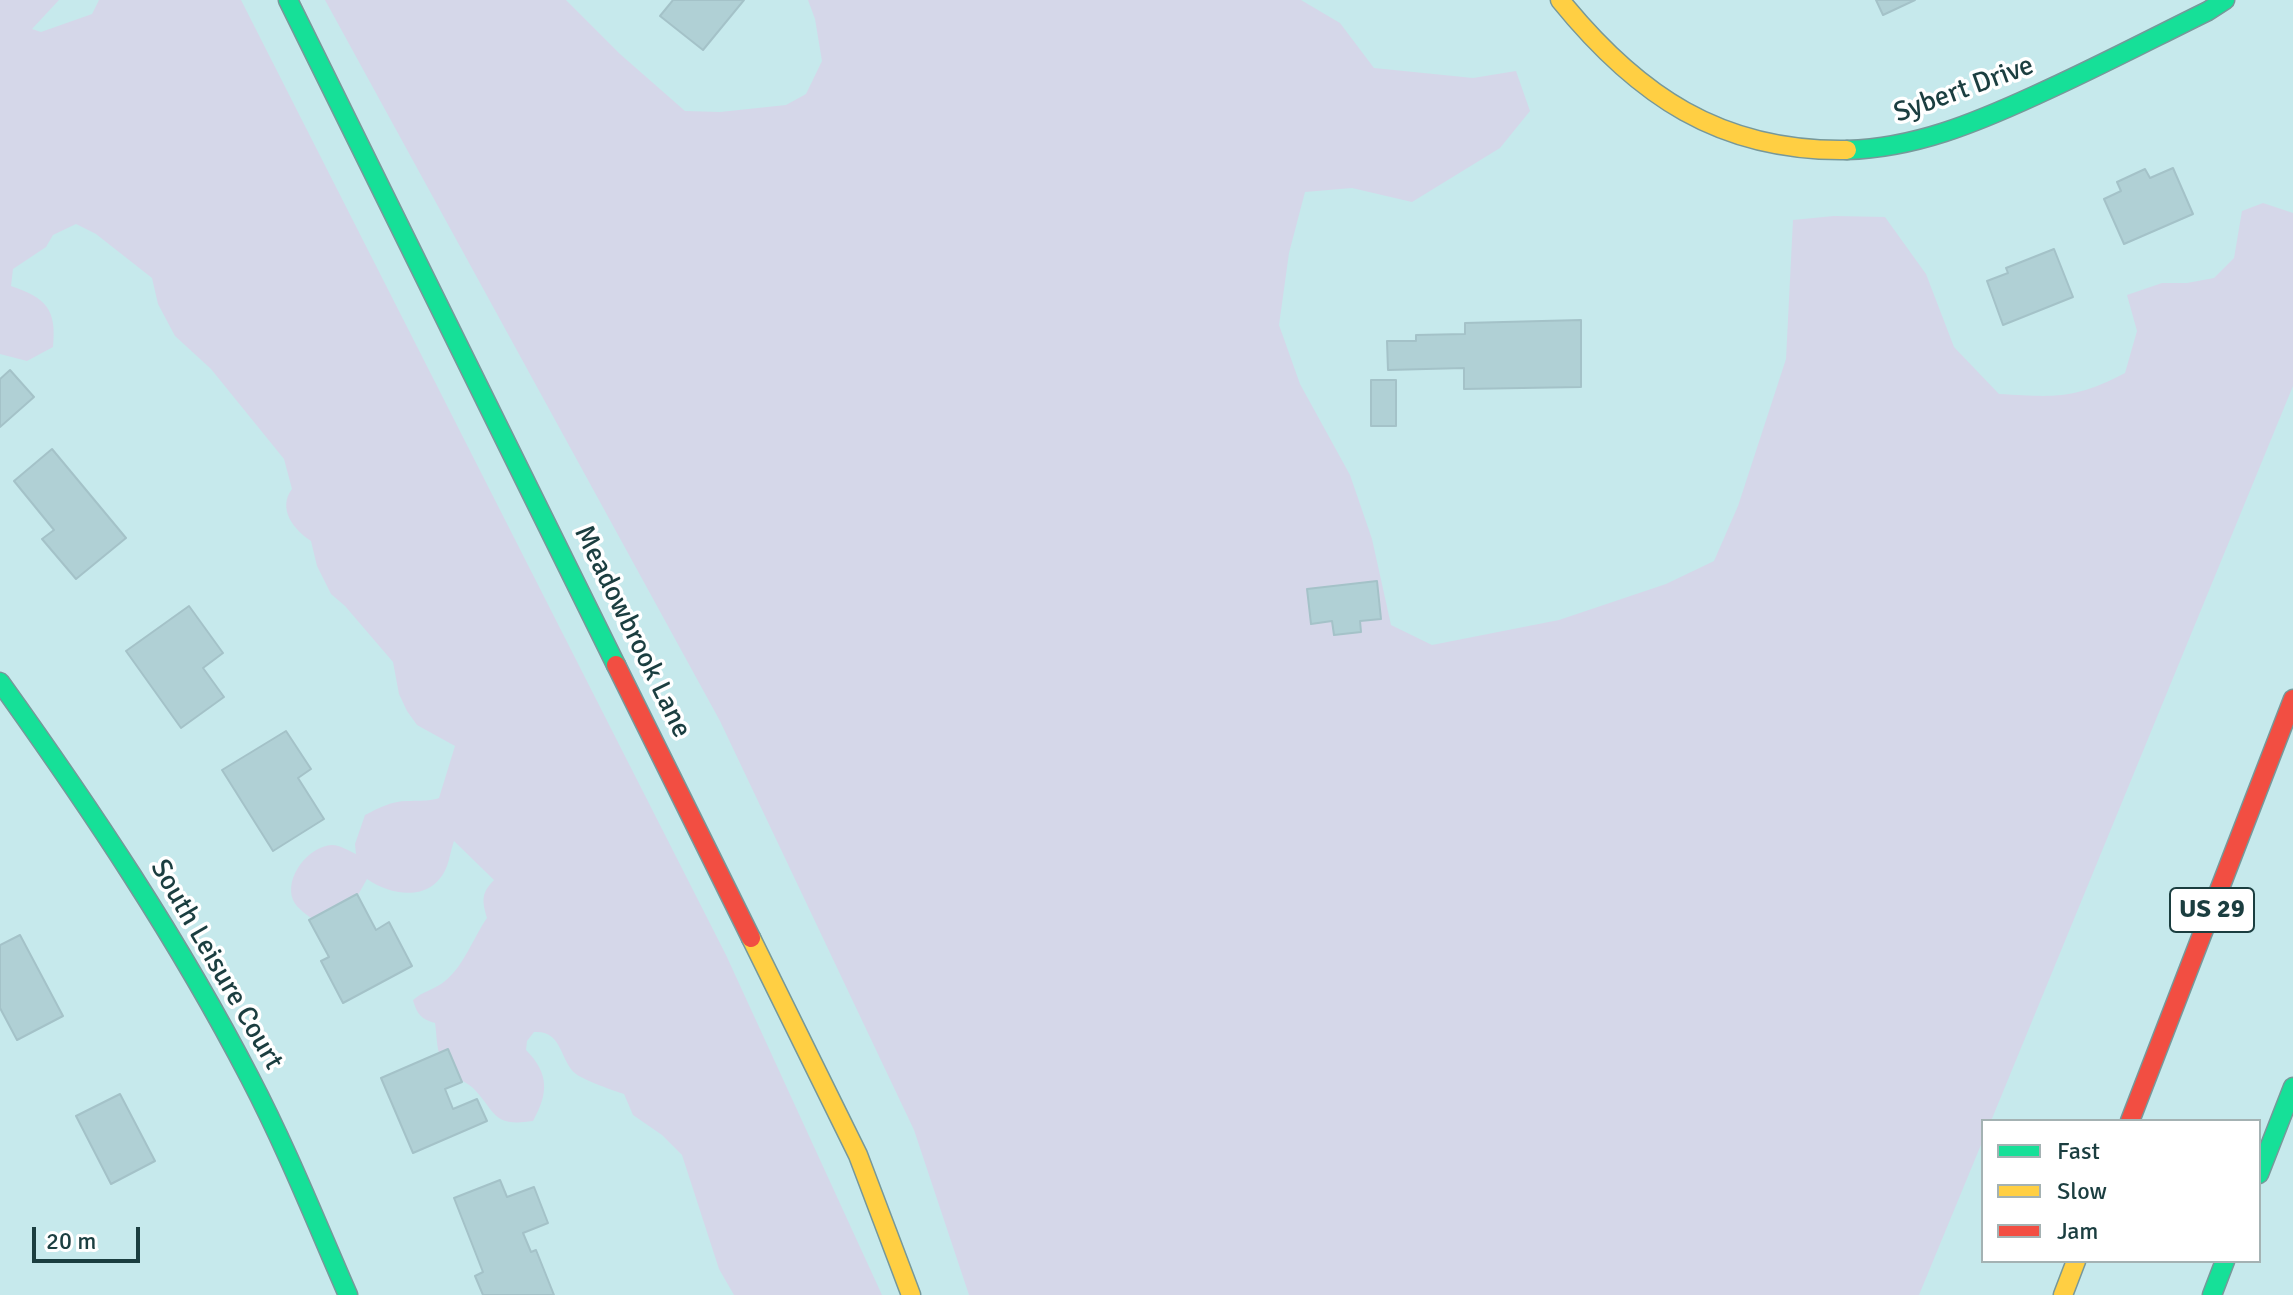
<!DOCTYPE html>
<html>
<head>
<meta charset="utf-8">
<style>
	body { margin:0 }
	#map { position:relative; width:2293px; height:1295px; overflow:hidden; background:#c6e9ec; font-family:Signika,sans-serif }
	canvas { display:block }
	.legend { position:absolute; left:1981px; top:1119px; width:280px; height:144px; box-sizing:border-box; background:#fff; border:2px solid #a4b2b3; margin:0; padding:10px 14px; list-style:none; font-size:24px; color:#1b3e40 }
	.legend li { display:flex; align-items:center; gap:16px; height:40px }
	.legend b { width:40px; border:2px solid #a4b2b3 }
	.scale { position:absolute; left:32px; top:1227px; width:108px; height:36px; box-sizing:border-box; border:4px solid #1b3e40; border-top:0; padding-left:10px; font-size:24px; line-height:28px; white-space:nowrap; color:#1b3e40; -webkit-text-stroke:6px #fff; paint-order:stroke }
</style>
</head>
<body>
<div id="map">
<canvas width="2293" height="1295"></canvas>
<ul class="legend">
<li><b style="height:10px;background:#16e098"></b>Fast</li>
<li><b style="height:10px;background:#ffcf43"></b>Slow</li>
<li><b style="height:10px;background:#f24e42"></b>Jam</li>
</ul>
<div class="scale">20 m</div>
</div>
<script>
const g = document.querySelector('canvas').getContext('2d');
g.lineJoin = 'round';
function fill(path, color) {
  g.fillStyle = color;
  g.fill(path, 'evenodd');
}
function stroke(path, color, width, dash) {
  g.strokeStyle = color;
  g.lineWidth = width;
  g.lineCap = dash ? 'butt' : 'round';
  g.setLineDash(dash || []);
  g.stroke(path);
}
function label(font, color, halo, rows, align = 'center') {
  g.font = font + ' Signika,sans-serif';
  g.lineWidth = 7;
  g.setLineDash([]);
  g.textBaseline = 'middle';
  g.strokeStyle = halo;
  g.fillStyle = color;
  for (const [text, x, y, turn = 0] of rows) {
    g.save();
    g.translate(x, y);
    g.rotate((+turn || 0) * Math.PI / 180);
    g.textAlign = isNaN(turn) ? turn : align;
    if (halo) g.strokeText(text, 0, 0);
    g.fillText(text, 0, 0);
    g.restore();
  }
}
fill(new Path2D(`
	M0,0H59L32,29L41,32L92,14L99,0H241L726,955L882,1295H734L719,1269L682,1155L662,1135L633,1115L624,1094C614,1091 584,1080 576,1074C559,1060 563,1030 534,1032L527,1041L526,1050C550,1074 548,1094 533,1121C492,1127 497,1113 473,1088C467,1082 458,1080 452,1074C435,1056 438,1044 435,1023C421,1019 417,1014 413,1000C423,991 436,989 445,981C464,966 473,938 487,918C482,901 481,893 494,880L454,841C451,849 450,858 447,866C433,902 393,897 367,879L354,902L316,922C309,916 297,909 293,900C284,877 309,846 332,845C340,845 349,851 356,854L355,844L365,815C379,808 391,801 408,801C420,800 427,802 439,798L455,746L417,725L407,711L399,694L393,662L345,606L331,594L317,566L311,541C294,530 277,509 292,489L284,459L211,369L175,336L158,304L152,278L96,234L76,224L53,235L46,247L13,269L11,286C46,298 57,309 53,347L27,361L0,354Z
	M325,0H566L620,54L685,111L720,112L786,105L806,94L822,61L815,19L808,0H1301L1340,23L1374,68L1473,78L1516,71L1530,111L1500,148L1412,202L1352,188L1305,192L1289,253L1279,325L1300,384L1350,475L1372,539L1391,625L1432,645L1559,620L1666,584L1714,561L1738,506L1786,359L1793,220L1834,216L1885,217L1926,274L1954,347L1999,394C2054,397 2074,400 2125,373L2137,331L2127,295L2162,283H2187L2214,278L2234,258L2242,211L2263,203L2293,213V386L1991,1121H1983V1140L1919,1295H969L914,1130L720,721Z`), '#d5d7e9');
const building = new Path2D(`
	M673,0H744L703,50L660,16Z
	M1876,0H1915L1883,15Z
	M2173,168L2193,214L2124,244L2104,199L2121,191L2117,182L2145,169L2150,178Z
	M2054,249L2073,297L2003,325L1987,281L2008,273L2006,268Z
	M1581,320V387L1464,389V368L1388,370L1387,341H1416V335L1465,334V323Z
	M10,370L34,397L0,427V379Z
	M1371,380H1396V426H1371Z
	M52,449L126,538L76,579L42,539L54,530L14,481Z
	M1377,581L1381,619L1360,621L1361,632L1334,635L1332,621L1311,624L1307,589Z
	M189,606L223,653L203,668L224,697L181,728L126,651Z
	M286,731L311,769L298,778L324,819L273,851L222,770Z
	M357,894L376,930L389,922L412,966L343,1003L321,961L329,957L309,920Z
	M20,935L63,1016L17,1040L0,1008V945Z
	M448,1049L462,1082L445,1089L453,1109L477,1099L487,1121L413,1153L381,1078Z
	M120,1094L155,1161L111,1184L76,1116Z
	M500,1180L507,1197L534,1187L548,1223L523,1233L531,1252L536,1250L554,1295H483L475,1276L483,1272L454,1198Z`);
fill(building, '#b0d0d5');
stroke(building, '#a4c2c8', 2);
const fast = new Path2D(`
	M288,0L616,665
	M1847,150C1915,148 1975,123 2036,95C2094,69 2151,39 2208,11L2225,0
	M0,682C91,809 178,939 250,1078C287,1149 316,1222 348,1295
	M2259,1174L2293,1087
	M2212,1295L2225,1261`);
const slow = new Path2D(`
	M1560,0C1637,95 1720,152 1847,150
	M751,938L858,1155L911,1295
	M2063,1295L2076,1261`);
const jam = new Path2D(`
	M616,665L751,938
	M2130,1121L2293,699`);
stroke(fast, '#77989a', 21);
stroke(slow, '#77989a', 21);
stroke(jam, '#77989a', 21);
stroke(fast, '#16e098', 18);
stroke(slow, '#ffcf43', 18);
stroke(jam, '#f24e42', 18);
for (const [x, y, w] of [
	[2212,910,84]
]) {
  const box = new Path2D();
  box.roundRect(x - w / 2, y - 22, w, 44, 6);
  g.fillStyle = '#fff';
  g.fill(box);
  stroke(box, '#1b3e40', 2);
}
label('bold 26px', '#1b3e40', null, [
	["US 29",2212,910]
]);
label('28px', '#1b3e40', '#fff', [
	["Sybert Drive",1964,90,-20],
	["Meadowbrook Lane",632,632,64],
	["South Leisure Court",216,965,60]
]);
</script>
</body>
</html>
